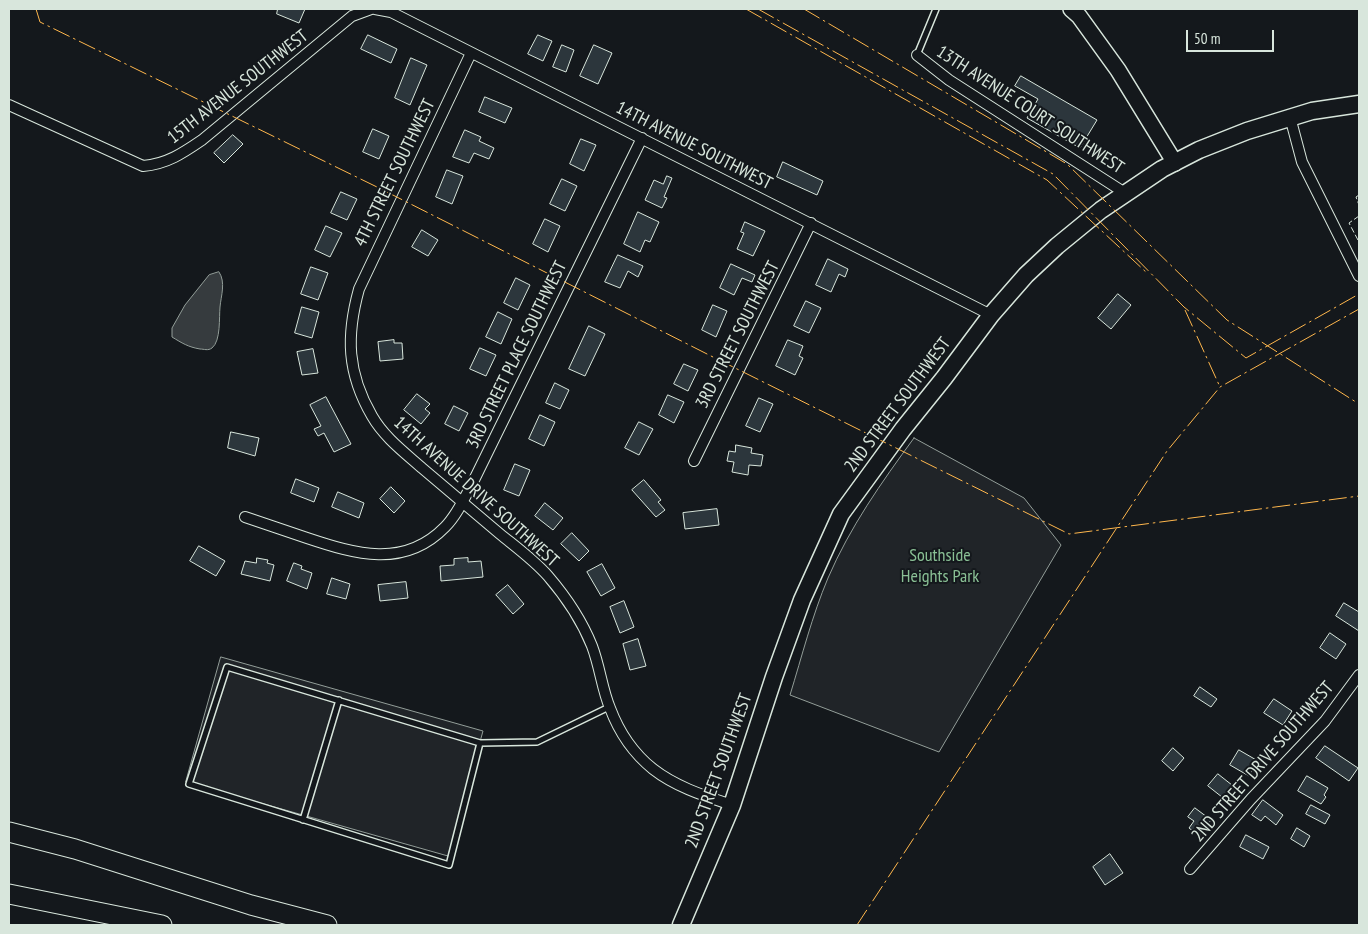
<!DOCTYPE html>
<html>
<head>
<meta charset="utf-8">
<style>
	body { margin:0 }
	#map { position:relative; width:1368px; height:934px; overflow:hidden; background:#14181c; font-family:"PT Sans Narrow",sans-serif }
	canvas { display:block }
	.frame { position:absolute; inset:0; border:10px solid #d8e6dc; pointer-events:none }
	.scale { position:absolute; left:1186px; top:30px; width:88px; height:22px; box-sizing:border-box; border:2px solid #d8e6dc; border-top:0; padding-left:6px; font-size:15px; line-height:18px; white-space:nowrap; color:#d8e6dc; -webkit-text-stroke:4px #14181c; paint-order:stroke }
</style>
</head>
<body>
<div id="map">
<canvas width="1368" height="934"></canvas>
<div class="frame"></div>
<div class="scale">50 m</div>
</div>
<script>
const g = document.querySelector('canvas').getContext('2d');
g.lineJoin = 'round';
function fill(path, color) {
  g.fillStyle = color;
  g.fill(path, 'evenodd');
}
function stroke(path, color, width, dash) {
  g.strokeStyle = color;
  g.lineWidth = width;
  g.lineCap = dash ? 'butt' : 'round';
  g.setLineDash(dash || []);
  g.stroke(path);
}
function label(font, color, halo, rows, align = 'center') {
  g.font = font + ' "PT Sans Narrow",sans-serif';
  g.lineWidth = 4;
  g.setLineDash([]);
  g.textBaseline = 'middle';
  g.strokeStyle = halo;
  g.fillStyle = color;
  for (const [text, x, y, turn = 0] of rows) {
    g.save();
    g.translate(x, y);
    g.rotate((+turn || 0) * Math.PI / 180);
    g.textAlign = isNaN(turn) ? turn : align;
    if (halo) g.strokeText(text, 0, 0);
    g.fillText(text, 0, 0);
    g.restore();
  }
}
const green = new Path2D(`
	M914,438L1024,498L1061,545L939,752L790,695C802,656 812,616 828,578C850,527 881,483 914,438Z
	M221,657L483,731L448,856L186,782Z`);
fill(green, '#202428');
stroke(green, '#939e99', 1);
const water = new Path2D(`
	M219,272C226,282 221,296 220,307C219,317 221,341 212,348C208,351 204,349 200,349C188,347 182,343 172,337V328L185,305L209,275Z`);
fill(water, '#363b3e');
stroke(water, '#939e99', 1);
const building = new Path2D(`
	M278,9H305L299,23L277,14Z
	M368,35L397,49L391,63L361,49Z
	M538,35L552,41L543,61L528,54Z
	M562,45L574,50L566,72L553,67Z
	M594,45L612,53L598,84L580,76Z
	M411,58L427,65L410,105L395,98Z
	M1021,76L1097,120L1080,148L1027,118L1038,99L1015,86Z
	M485,97L512,108L505,123L479,112Z
	M373,129L389,136L379,159L363,152Z
	M465,130L481,137L479,141L494,148L489,159L474,153L469,163L453,157Z
	M233,135L243,144L224,163L214,153Z
	M581,139L596,145L584,171L570,164Z
	M783,162L823,181L817,195L777,177Z
	M447,170L463,176L452,204L436,197Z
	M667,176L672,178L664,197L667,198L662,208L645,200L654,180L663,184Z
	M562,179L577,186L565,211L550,204Z
	M341,192L357,199L347,220L331,213Z
	M638,212L659,222L650,242L645,240L640,252L624,244Z
	M545,219L560,226L548,252L533,244Z
	M745,222L765,231L753,256L737,249L744,233L741,232Z
	M326,226L342,233L330,257L315,250Z
	M422,230L438,240L428,256L412,247Z
	M618,255L643,266L638,277L628,271L620,288L605,282Z
	M828,259L848,269L845,277L839,274L831,292L816,285Z
	M731,264L755,275L752,282L742,278L734,295L720,288Z
	M311,267L328,273L318,300L301,294Z
	M516,278L530,285L518,310L504,303Z
	M1118,294L1131,305L1111,329L1098,318Z
	M806,301L821,308L809,333L794,326Z
	M713,305L727,311L716,337L702,330Z
	M302,307L319,312L312,338L295,333Z
	M498,312L512,319L501,344L486,337Z
	M589,326L605,334L585,376L569,369Z
	M394,340V343H402L403,359L380,361L378,342Z
	M788,340L803,346L799,356L803,358L795,375L776,366Z
	M480,348L496,355L486,376L470,369Z
	M313,349L318,373L302,375L297,352Z
	M684,364L698,370L688,391L674,384Z
	M555,383L569,390L560,409L546,403Z
	M417,394L430,404L425,409L430,413L421,424L404,410Z
	M668,395L684,402L674,423L659,415Z
	M326,397L351,444L334,452L324,433L318,436L314,429L321,426L310,405Z
	M759,398L773,404L760,432L746,426Z
	M454,406L468,413L459,431L445,424Z
	M540,415L555,422L544,446L529,439Z
	M639,422L653,429L639,455L625,448Z
	M231,432L259,438L255,456L228,448Z
	M736,445L752,448L751,453L763,455L761,466L749,465L748,475L732,472L734,462L727,461L729,451L735,452Z
	M515,464L530,470L519,496L504,490Z
	M296,479L319,488L314,502L291,493Z
	M644,480L661,500L658,502L665,510L656,517L632,490Z
	M391,487L405,501L394,513L380,499Z
	M338,492L364,503L359,518L332,507Z
	M545,503L563,518L553,530L535,516Z
	M717,509L719,525L685,529L683,513Z
	M572,533L589,551L579,561L561,544Z
	M199,546L225,561L216,576L190,561Z
	M257,558L268,560L267,563L274,565L270,581L241,574L245,561L256,563Z
	M468,558V562L481,561L483,577L441,581L440,566L454,565V559Z
	M294,563L302,566L301,569L312,573L307,589L287,581Z
	M602,564L615,588L601,596L587,572Z
	M332,578L350,584L346,599L327,594Z
	M406,582L408,598L380,601L378,585Z
	M508,585L524,604L513,614L496,595Z
	M624,601L634,627L620,633L610,607Z
	M1344,603L1359,612V631L1336,616Z
	M1330,633L1346,644L1336,659L1320,648Z
	M638,639L646,666L630,670L623,644Z
	M1200,687L1217,699L1211,707L1194,696Z
	M1274,699L1292,711L1283,725L1264,713Z
	M1325,746L1358,768L1349,781L1316,758Z
	M1173,748L1184,758L1173,771L1162,761Z
	M1239,750L1258,761L1249,776L1230,765Z
	M1218,774L1237,789L1227,801L1208,786Z
	M1307,776L1328,788L1324,795L1326,797L1321,804L1298,791Z
	M1263,800L1283,815L1276,825L1265,816L1261,821L1252,815Z
	M1311,805L1330,815L1325,824L1306,814Z
	M1195,808L1211,820L1199,836L1189,828L1194,821L1188,817Z
	M1297,828L1310,836L1304,847L1291,839Z
	M1246,835L1269,847L1263,859L1240,847Z
	M1110,854L1123,873L1105,885L1093,867Z`);
fill(building, '#2c363c');
stroke(building, '#d8e6dc', 1);
const lane = new Path2D(`
	M917,55L936,9
	M480,743L449,865L189,784L227,667L480,743L537,742L609,707
	M303,820L339,700`);
const street = new Path2D(`
	M375,9L391,12L991,315
	M471,53L359,289C346,336 347,373 372,416C384,437 404,452 422,468C448,490 474,512 500,534C516,547 534,560 548,576C566,597 582,621 592,646C600,667 602,689 610,708C619,732 633,753 653,769C676,787 705,796 732,805
	M917,55L949,80L1125,193
	M9,105L143,166C167,164 183,153 202,140L352,16L371,9
	M1290,117L1302,162L1359,276
	M694,461L811,223
	M245,517C266,524 286,531 307,538C355,554 404,569 445,527C457,515 465,497 473,482L642,138
	M1190,869L1251,799L1325,721L1359,675`);
const secondary = new Path2D(`
	M1071,9L1079,16L1118,70L1175,163`);
const primary = new Path2D(`
	M681,925L732,805L774,677L802,600L841,514L903,429L944,378L991,315L1026,275L1057,246L1101,210L1162,169L1199,150L1247,131L1312,111L1359,104`);
const highway = new Path2D(`
	M9,832L75,849L251,905L327,925
	M9,894L162,925`);
stroke(lane, '#d8e6dc', 8);
stroke(street, '#d8e6dc', 12);
stroke(secondary, '#d8e6dc', 18);
stroke(primary, '#d8e6dc', 19);
stroke(highway, '#d8e6dc', 21);
stroke(lane, '#14181c', 5);
stroke(street, '#14181c', 10);
stroke(secondary, '#14181c', 15);
stroke(primary, '#14181c', 16);
stroke(highway, '#14181c', 19);
stroke(new Path2D(`
	M1359,195L1356,197L1359,205
	M1359,216L1349,223L1359,242`), '#d8e6dc', 1, [6, 2.5]);
stroke(new Path2D(`
	M36,9L40,22L379,188L713,357L1069,534L1359,496
	M746,9L1047,180L1147,273
	M758,9L1053,174L1184,307L1246,358L1359,294
	M804,9L1067,164L1227,320L1359,404
	M1185,310L1220,387
	M857,925L1167,451L1220,387L1359,309`), '#ffb74d', 1, [18, 4, 2.5, 4]);
label('18px', '#d8e6dc', '#14181c', [
	["15TH AVENUE SOUTHWEST",238,87,-38],
	["13TH AVENUE COURT SOUTHWEST",1030,110,33],
	["14TH AVENUE SOUTHWEST",694,146,27],
	["4TH STREET SOUTHWEST",395,173,-64],
	["3RD STREET SOUTHWEST",738,335,-63],
	["3RD STREET PLACE SOUTHWEST",517,355,-64],
	["2ND STREET SOUTHWEST",898,405,-53],
	["14TH AVENUE DRIVE SOUTHWEST",476,492,42],
	["2ND STREET DRIVE SOUTHWEST",1263,762,-49],
	["2ND STREET SOUTHWEST",719,771,-70]
]);
label('18px', '#8ac095', '#14181c', [
	["Southside",940,556],
	["Heights Park",940,577]
]);
</script>
</body>
</html>
